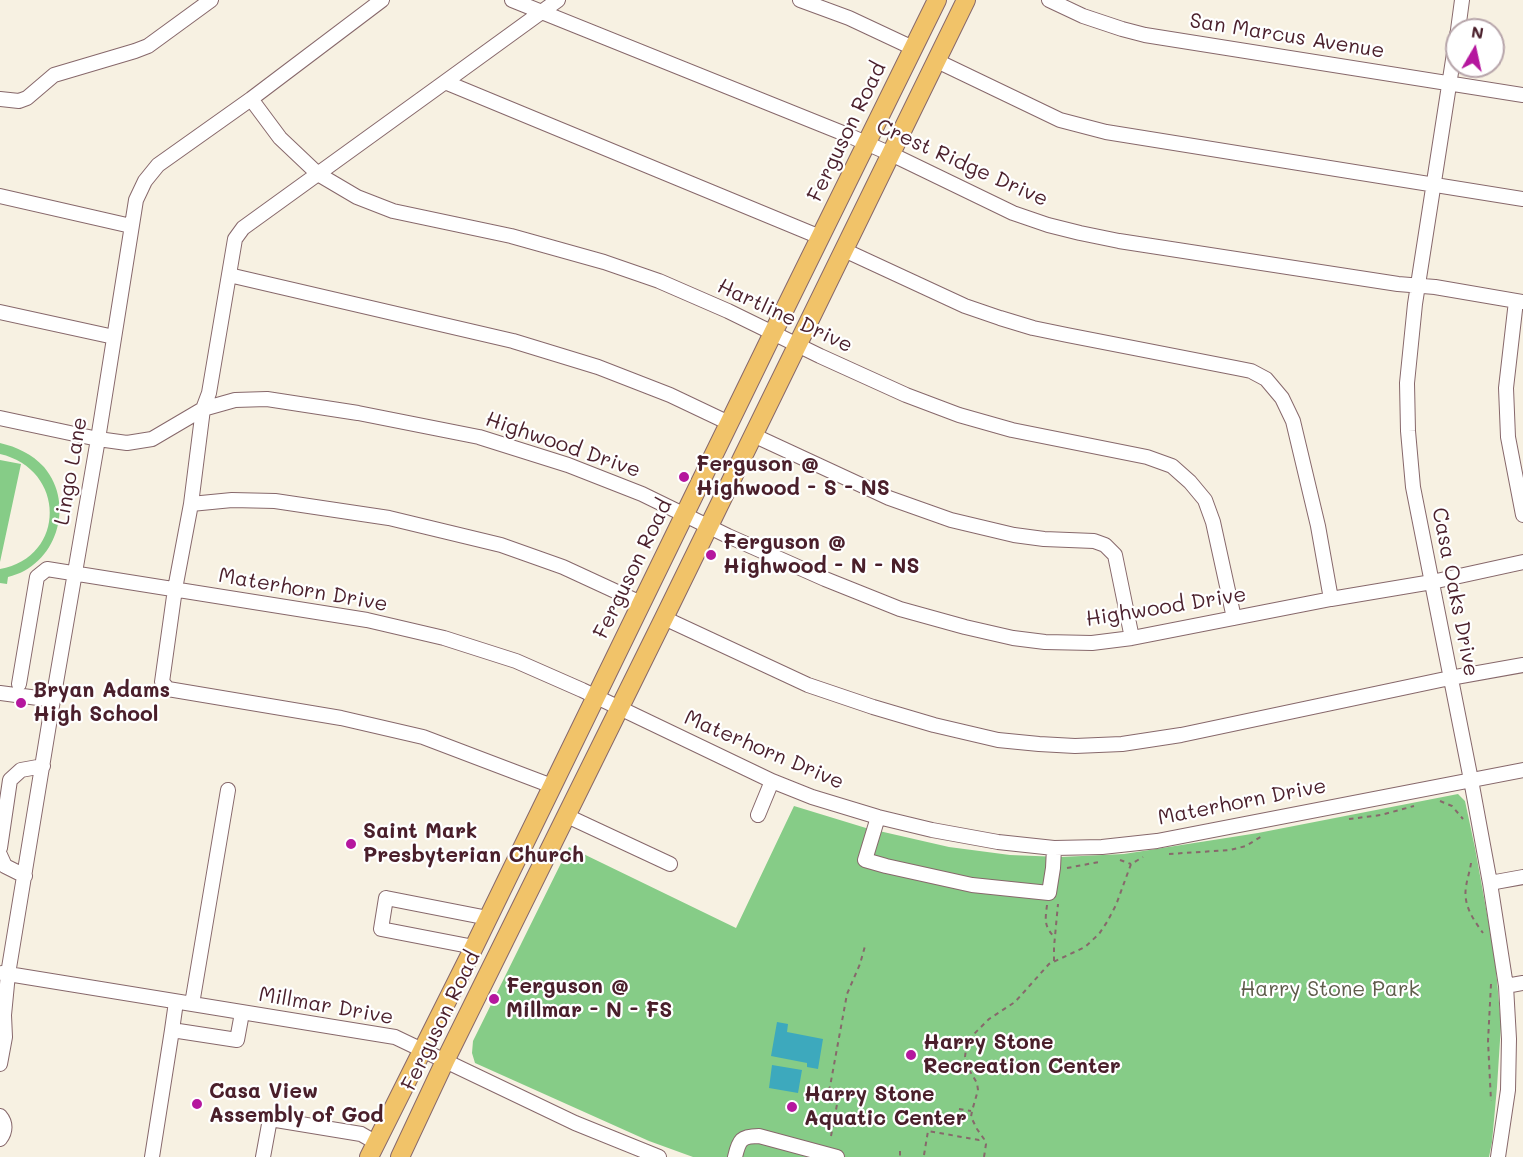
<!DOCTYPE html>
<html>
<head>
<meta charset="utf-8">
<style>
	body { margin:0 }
	#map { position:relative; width:1523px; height:1157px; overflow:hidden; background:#f7f1e2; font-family:Mali,sans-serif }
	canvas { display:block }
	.north { position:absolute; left:1445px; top:18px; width:60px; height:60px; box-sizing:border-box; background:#fff; border:2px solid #b7a5aa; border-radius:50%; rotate:9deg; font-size:16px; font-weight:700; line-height:24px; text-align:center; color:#4a1f2b }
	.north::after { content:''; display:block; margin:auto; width:21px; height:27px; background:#b5179e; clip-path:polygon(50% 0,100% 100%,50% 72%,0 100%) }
</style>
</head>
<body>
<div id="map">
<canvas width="1523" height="1157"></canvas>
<div class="north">N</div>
</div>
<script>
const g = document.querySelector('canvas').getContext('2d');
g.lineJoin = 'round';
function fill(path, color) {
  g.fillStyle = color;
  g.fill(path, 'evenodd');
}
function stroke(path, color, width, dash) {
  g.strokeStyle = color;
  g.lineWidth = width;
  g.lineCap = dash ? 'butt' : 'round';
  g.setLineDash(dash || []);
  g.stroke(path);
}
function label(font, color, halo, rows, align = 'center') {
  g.font = font + ' Mali,sans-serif';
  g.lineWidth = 4.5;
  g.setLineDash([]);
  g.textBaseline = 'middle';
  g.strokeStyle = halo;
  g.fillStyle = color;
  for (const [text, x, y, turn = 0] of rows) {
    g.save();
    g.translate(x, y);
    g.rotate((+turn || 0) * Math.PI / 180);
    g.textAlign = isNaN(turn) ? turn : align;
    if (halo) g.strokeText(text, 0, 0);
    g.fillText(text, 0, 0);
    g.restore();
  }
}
fill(new Path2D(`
	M0,443C17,447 32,454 44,467C76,505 56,566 8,577L7,584L0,583V569C67,557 66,469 0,454Z
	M0,460L21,464L0,562Z
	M1458,794L1465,801L1475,848L1495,958L1501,1025L1497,1087L1492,1142L1489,1157H693L649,1141L475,1063L472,1053L473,1041L569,847L736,928L794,806L866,828L949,847L1010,855L1061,857L1124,854L1258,833Z`), '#86cc87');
fill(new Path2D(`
	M777,1022L788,1024L787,1032L823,1039L818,1069L807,1067V1063L771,1056Z
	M772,1065L802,1070L798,1093L769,1088Z`), '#3da9bd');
const minor = new Path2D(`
	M512,0L850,136L891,154L1013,213L1048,225L1080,233L1119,241L1398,284L1435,287L1523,302
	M558,0L445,82L820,237
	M800,0L849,18L913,48
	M1049,0L1083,16L1122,29L1145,35L1523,95
	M1458,30L1462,0
	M1457,34L1415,304L1407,383L1408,431L1413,487L1471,780L1490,883L1506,986L1509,1039L1508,1090L1498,1157
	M937,61L1060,120L1106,132L1523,199
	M0,99L19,101L27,98L54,75L135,51L148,46L211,0
	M251,99L280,138L318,174L357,197L393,211L511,236L604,262L659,281L728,311L820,356L906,395L959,415L1012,430L1147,457L1172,466L1190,482L1205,500L1213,522L1234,618
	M0,196L131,226
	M844,250L965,306L1000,318L1033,328L1067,335L1236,368L1251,371L1266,379L1282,398L1293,421L1318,526L1331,599
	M229,275L513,341L598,367L670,395L729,423
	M1516,301L1506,388L1508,437L1523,515
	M0,312L114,337
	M0,418L98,439L127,443L152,439L203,409L235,400L267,399L358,413L479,437L568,465L642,494L728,536L825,579L900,609L965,627L1013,638L1045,642L1092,643L1132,638L1331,599L1432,582L1523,562
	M753,435L889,498L951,520L1014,535L1044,539L1094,541L1105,545L1115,555L1132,638
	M191,504L203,409L209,393L235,239L243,228L445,82
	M664,618L808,685L873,707L934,725L998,740L1039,744L1075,746L1122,744L1181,735L1450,678L1523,665
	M19,684L37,577L47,569L367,620L444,638L516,661L582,690L772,781L812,797L878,817L932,830L998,842L1054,848L1102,847L1157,841L1523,770
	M0,693L53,700
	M552,786L423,737L341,718L168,689L162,682L175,589L191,504L232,500L275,501L389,518L501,545L563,567L641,603
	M758,815L772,781
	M567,816L670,864
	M878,817L865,860L886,866L972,885L1049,893L1053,868L1054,848
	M0,848L10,780L21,770L43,766
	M0,855L5,866L25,876
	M1490,883L1523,877
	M474,947L381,929L386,898L488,918
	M2,973L395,1037L575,1123L659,1157
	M1506,986L1523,983
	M176,1002L172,1030L237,1040L242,1013
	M192,1004L228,790
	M0,1064L5,1037L4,1015L8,974L53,700L98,439L136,200L145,181L158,165L251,99L382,0
	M0,1116C6,1123 6,1131 0,1139
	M152,1157L172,1030
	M263,1157L270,1119L361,1134L375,1142
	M735,1157C739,1140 741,1136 759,1136L837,1157`);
const major = new Path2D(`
	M369,1157L474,947L773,333L937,0
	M400,1157L445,1061L664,618L966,0`);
stroke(minor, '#87686b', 16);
stroke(major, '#87686b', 20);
stroke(new Path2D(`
	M1440,801L1452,806L1463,819
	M1349,819L1381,815L1414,806
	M1169,854L1230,850L1246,846L1262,836
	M1120,860L1131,864
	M1471,863C1470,871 1467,879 1466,887C1463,905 1473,919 1483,933
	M1067,868L1099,862
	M1047,905C1045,921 1044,926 1055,938
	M1054,961V947L1058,904
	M1491,984L1488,1041L1491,1101
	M959,1109L971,1111
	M831,1136L839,1094L829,1092L847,994L860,964L865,946
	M900,1151V1157
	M924,1155L928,1131L979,1140L983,1139
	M984,1157L986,1144L984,1139L977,1129L971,1117L972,1111L978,1090L977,1083L968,1068L965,1057L967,1041L989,1019L1015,1002L1049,964L1085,947L1099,934L1107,922L1116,905L1131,864L1143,857`), '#87686b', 2, [4.5, 4.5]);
stroke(minor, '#fff', 14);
stroke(major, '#f1c369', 18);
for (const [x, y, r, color] of [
	[684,477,6,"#b5179e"],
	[711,555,6,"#b5179e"],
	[21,703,6,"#b5179e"],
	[351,844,6,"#b5179e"],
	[494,999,6,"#b5179e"],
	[911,1055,6,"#b5179e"],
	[197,1104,6,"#b5179e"],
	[792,1107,6,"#b5179e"]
]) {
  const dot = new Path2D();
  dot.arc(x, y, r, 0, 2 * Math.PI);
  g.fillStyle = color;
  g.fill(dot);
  stroke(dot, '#fff', 2);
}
label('21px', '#4a1f2b', '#fff', [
	["San Marcus Avenue",1287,36,9],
	["Ferguson Road",847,132,-64],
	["Crest Ridge Drive",962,163,24],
	["Hartline Drive",785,316,25],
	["Highwood Drive",563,445,19],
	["Lingo Lane",71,471,-80],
	["Ferguson Road",633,569,-64],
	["Materhorn Drive",303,590,10],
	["Casa Oaks Drive",1455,592,79],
	["Highwood Drive",1166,607,-9],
	["Materhorn Drive",764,750,23],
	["Materhorn Drive",1242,802,-11],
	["Millmar Drive",326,1006,10],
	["Ferguson Road",441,1021,-64]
]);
label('bold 21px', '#4a1f2b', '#fff', [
	["Ferguson @",696,465],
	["Highwood - S - NS",696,489],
	["Ferguson @",723,543],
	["Highwood - N - NS",723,567],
	["Bryan Adams",33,691],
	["High School",33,715],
	["Saint Mark",363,832],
	["Presbyterian Church",363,856],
	["Ferguson @",506,987],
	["Millmar - N - FS",506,1011],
	["Harry Stone",923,1043],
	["Recreation Center",923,1067],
	["Casa View",209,1092],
	["Assembly of God",209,1116],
	["Harry Stone",804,1095],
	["Aquatic Center",804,1119]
], 'left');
label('21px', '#5f5c4b', '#fff', [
	["Harry Stone Park",1330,990]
]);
</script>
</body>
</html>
